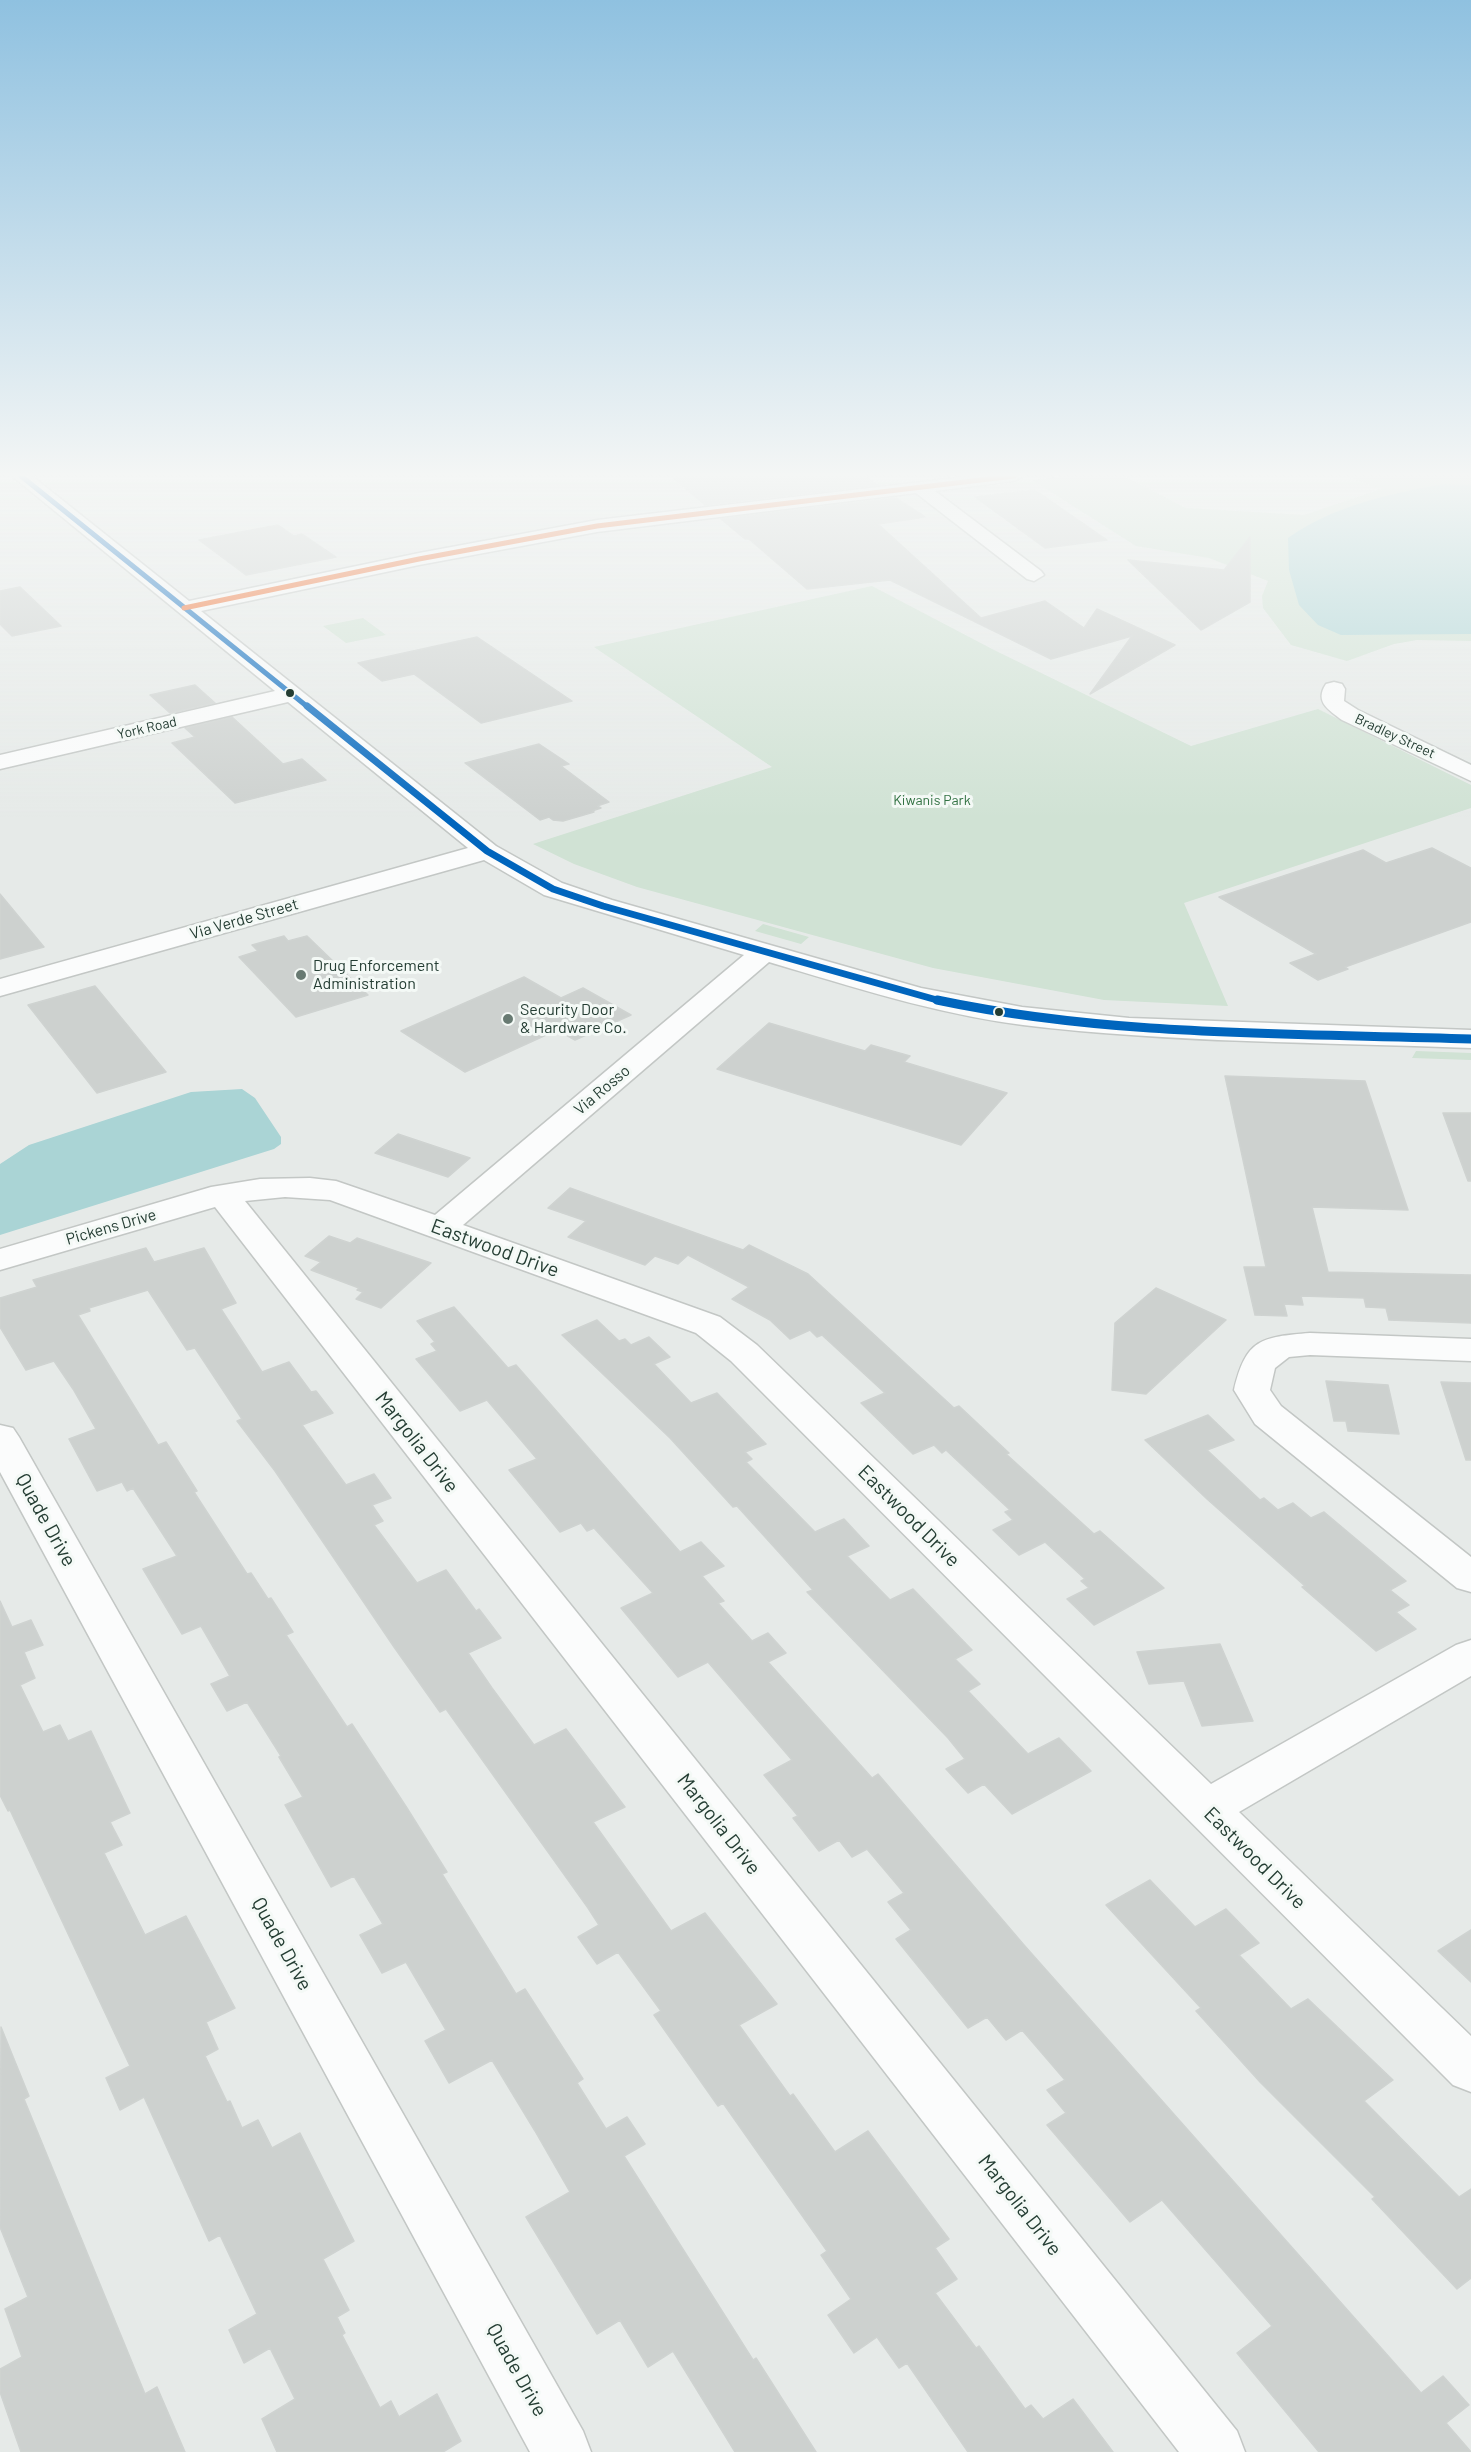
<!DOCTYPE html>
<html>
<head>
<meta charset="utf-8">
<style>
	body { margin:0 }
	canvas { display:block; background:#e6eae8 }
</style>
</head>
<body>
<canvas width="1471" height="2452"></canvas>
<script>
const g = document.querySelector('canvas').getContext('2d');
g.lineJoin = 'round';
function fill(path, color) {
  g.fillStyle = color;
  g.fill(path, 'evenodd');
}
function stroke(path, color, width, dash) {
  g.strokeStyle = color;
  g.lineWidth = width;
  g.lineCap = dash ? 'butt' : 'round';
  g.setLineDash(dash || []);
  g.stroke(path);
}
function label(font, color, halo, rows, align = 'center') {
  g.font = font + ' Barlow,sans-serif';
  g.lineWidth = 6;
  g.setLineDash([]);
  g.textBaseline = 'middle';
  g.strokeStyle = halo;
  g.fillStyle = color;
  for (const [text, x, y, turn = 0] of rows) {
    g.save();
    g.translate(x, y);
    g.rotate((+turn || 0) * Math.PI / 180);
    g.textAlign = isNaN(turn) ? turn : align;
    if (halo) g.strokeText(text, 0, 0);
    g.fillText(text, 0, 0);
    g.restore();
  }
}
fill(new Path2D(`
	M1062,476H1124L1186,508L1304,515L1381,489L1345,476H1471V641L1417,640L1394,644L1347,661L1291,645L1263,608L1262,596L1268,581L1209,558L1136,546L1032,480Z
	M872,586L994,650L1191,746L1318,709L1471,785V808L1184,903L1228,1006L1104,1000L933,968L637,887L574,864L533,844L772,767L594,647Z
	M363,618L386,635L346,643L323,626Z
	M763,924L809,937L801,944L755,931Z
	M1416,1051L1471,1053V1060L1412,1058Z`), '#d0e2d4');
fill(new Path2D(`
	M1443,484L1471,485V634L1341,635L1318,625L1299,605L1289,570L1288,538C1333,506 1389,494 1443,484Z
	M242,1089L255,1098L281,1137V1144L274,1149L0,1235V1164L29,1145L191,1092Z`), '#aad4d5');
const building = new Path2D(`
	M671,476H864L878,485L705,505Z
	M1035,490L1107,540L1045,548L975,497Z
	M896,498L925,517L878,524L981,618L1045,601L1084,628L1097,609L1175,645L1090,694L1132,636L1051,659L890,580L807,589L749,539H745L721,519Z
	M278,525L294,536L302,534L336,557L246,575L199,540Z
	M1250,537V602L1201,630L1128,560L1224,570Z
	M20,587L61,626L12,636L0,624V591Z
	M477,637L572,701L481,723L414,674L382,681L358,663Z
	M195,685L215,703L170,713L150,695Z
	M232,717L283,764L302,759L326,780L235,803L172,743L195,737L185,728Z
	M539,744L569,764L561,766L609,802L597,806L601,808L592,811L594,812L563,821L553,820L549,817L540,820L465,763Z
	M1432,848L1471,868V922L1345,967L1348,969L1318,980L1290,963L1316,954L1219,897L1363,850L1386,863Z
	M0,894L44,947L0,959Z
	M284,936L288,941L307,936L368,995L296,1017L239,957L258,951L252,945Z
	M524,977L561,998L583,988L631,1015L575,1040L557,1030L465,1072L401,1031Z
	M95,986L166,1072L97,1093L28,1005Z
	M769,1023L865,1051L871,1045L910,1056L904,1062L1007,1093L961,1145L717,1069Z
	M1225,1076L1365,1081L1408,1210L1312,1207L1328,1272L1471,1275V1323L1389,1320L1386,1308L1366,1307L1364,1298L1301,1296L1303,1305L1284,1304L1287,1316L1255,1315L1244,1267H1266Z
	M1443,1113H1471V1181H1468Z
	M398,1134L470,1158L448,1177L375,1153Z
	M570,1188L743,1250L749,1245L808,1274L954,1408L959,1406L1009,1453L1006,1454L1094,1534L1100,1531L1164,1588L1094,1625L1067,1599L1089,1588L1081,1581L1085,1579L1045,1542L1019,1555L993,1530L1013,1520L1005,1512L1010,1510L946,1450L942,1453L934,1445L913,1454L861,1403L885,1393L822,1335L817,1337L810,1330L790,1339L770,1320L732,1299L749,1287L688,1255L678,1264L655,1256L645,1265L568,1237L586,1221L548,1208Z
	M329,1236L350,1243L357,1238L431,1263L381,1308L356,1299L363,1292L357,1290L359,1288L311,1270L321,1262L305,1256Z
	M146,1248L154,1262L204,1248L236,1303L221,1309L262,1372L289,1362L311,1392L316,1391L333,1413L302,1425L346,1485L374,1474L391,1498L372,1505L383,1521L374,1525L417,1583L446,1570L476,1611L479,1609L501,1638L468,1653L492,1688L534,1745L566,1729L625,1807L593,1822L671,1931L705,1913L777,2004L739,2025L790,2096L793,2094L835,2152L868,2131L949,2239L935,2248L957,2279L935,2293L976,2348L979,2346L1025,2409L1031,2405L1043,2419L1073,2399L1113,2452H968L907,2363L899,2368L877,2337L854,2353L828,2315L851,2299L821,2255L827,2251L723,2103L718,2106L654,2015L661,2011L618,1952L597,1964L578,1937L599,1925L588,1908L446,1709L440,1712L394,1647L275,1471L237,1421L242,1419L195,1348L187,1350L148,1290L89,1308L90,1311L78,1315L158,1445L166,1442L197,1491L194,1492L247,1574L251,1573L268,1599L271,1598L293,1632L286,1635L347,1727L352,1724L407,1808L447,1872L442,1874L516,1994L525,1989L583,2079L577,2083L606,2129L627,2117L645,2144L624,2156L753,2360L756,2358L816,2452H735L673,2351L648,2367L620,2320L597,2334L526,2217L570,2192L535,2131L492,2060L449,2083L425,2041L446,2030L406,1962L382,1973L360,1935L383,1924L354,1876L331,1887L285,1805L303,1797L279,1757L281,1756L247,1702L227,1711L211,1684L230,1676L201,1626L182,1634L143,1569L177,1556L133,1488L127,1491L122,1482L97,1491L69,1439L96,1429L73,1389L54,1361L26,1370L0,1327V1298L37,1287L33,1280Z
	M1156,1288L1226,1320L1146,1394L1112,1390L1115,1323Z
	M454,1307L508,1368L516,1365L680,1552L701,1542L724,1566L702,1576L724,1601L718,1603L752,1641L768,1633L786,1653L768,1662L872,1778L878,1774L1024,1945L1421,2393L1443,2376L1469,2405L1446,2423L1471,2452H1319L1237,2353L1272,2326L1162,2200L1130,2222L1047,2125L1066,2113L1047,2090L1065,2080L1022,2030L1006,2040L987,2017L968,2028L896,1939L911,1930L888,1902L904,1893L867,1849L852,1857L839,1840L819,1851L793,1818L798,1816L764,1775L792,1760L708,1662L678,1677L621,1608L653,1593L594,1528L587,1531L581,1523L560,1532L509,1470L537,1459L487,1400L460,1411L416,1359L437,1351L431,1344L435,1342L417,1321Z
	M597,1320L619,1341L625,1339L631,1345L649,1337L670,1357L654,1364L691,1403L717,1393L766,1444L745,1452L752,1459L746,1462L815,1532L844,1519L869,1546L847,1556L890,1600L913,1589L972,1650L955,1659L980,1684L968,1691L1028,1754L1059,1738L1091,1771L1012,1814L984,1784L968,1793L946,1769L965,1759L948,1738L807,1592L813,1590L737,1506L733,1507L670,1438L562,1335Z
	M1326,1381L1388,1385L1399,1434L1348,1431L1346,1421H1334Z
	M1441,1382L1471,1383V1460H1466Z
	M1208,1415L1234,1440L1207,1450L1260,1500L1264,1498L1278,1510L1293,1503L1311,1518L1324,1512L1406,1581L1390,1590L1409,1605L1396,1612L1416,1629L1376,1651L1302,1587L1305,1586L1207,1499L1145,1440Z
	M0,1601L12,1627L31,1620L43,1645L24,1652L35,1678L20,1685L43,1732L60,1725L68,1741L91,1731L130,1813L110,1822L122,1845L104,1853L145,1935L186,1916L235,2008L206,2022L218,2049L205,2056L227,2102L230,2101L242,2128L258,2120L272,2148L300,2133L354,2241L323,2259L349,2310L337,2317L345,2333L342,2335L380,2408L391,2401L399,2417L437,2394L461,2441L443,2452H277L262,2419L295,2399L270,2348L244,2363L229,2330L257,2314L220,2235L209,2241L144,2097L120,2110L106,2078L130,2066L10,1810L8,1811L0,1795Z
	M1220,1644L1253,1721L1202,1726L1184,1681L1149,1684L1137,1652Z
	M1150,1880L1195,1927L1226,1909L1259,1943L1239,1955L1291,2009L1308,1999L1393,2080L1364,2101L1459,2197L1471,2189V2278L1457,2289L1372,2199L1375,2197L1260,2082L1196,2011L1201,2008L1106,1905Z
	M1471,1930V1982L1438,1951Z
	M1,2027L29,2096L24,2099L145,2394L157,2387L185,2452H21L0,2392V2369L22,2357L5,2309L28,2297L0,2227Z`);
fill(building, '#cdd1cf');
stroke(building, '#cfd3d1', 1.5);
const minor = new Path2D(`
	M12,476H32L189,601L419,553L597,520L972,476H1023L1014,481L935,491L1041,571L1044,575L1034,581L1027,579L916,493L597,532L419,565L201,611L496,846L562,883L612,900L921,988L1022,1007L1129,1018L1471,1030V1048C1322,1042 1171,1043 1023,1025C936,1014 853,987 769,962L463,1225L720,1317L757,1345L1211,1784L1456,1645L1471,1640V1676L1239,1812L1471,2036V2092L1453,2085L731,1361L696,1333L330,1200L285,1197L245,1201L1237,2431L1245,2452H1179L215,1207L0,1270V1249L211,1187L260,1179L310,1178L336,1181L435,1215L744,955L544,895L484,860L0,996V979L468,848L288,702L0,769V755L275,691Z
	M1334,682L1342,684L1345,689L1344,701L1358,710L1471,765V781L1342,720C1329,710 1314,702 1326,684Z
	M1310,1333L1471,1339V1361L1310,1355L1289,1357L1275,1368L1270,1390L1281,1406L1471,1557V1592L1457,1588L1255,1424L1234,1390C1246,1339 1261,1337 1310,1333Z
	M0,1425L13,1428L19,1437L583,2431L591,2452H530L0,1472Z`);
stroke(minor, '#c3c7c5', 3);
fill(minor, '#fbfcfc');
stroke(new Path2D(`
	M21,476L309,708`), '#0065bd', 5);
stroke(new Path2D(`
	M307,706L487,851L553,889L603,906L944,1002`), '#0065bd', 7);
stroke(new Path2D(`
	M937,1000C1112,1037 1293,1033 1471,1039`), '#0065bd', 9);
stroke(new Path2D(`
	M184,608L419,559L597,526L1014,476`), '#f26522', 5);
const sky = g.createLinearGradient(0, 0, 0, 819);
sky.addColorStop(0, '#8fc1e0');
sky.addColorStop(0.58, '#f4f6f5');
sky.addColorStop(1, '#f4f6f500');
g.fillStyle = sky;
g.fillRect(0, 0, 1471, 819);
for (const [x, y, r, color] of [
	[290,693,5,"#243d33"],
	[301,975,6,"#687a72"],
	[999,1012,5,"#243d33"],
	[508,1019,6,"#687a72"]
]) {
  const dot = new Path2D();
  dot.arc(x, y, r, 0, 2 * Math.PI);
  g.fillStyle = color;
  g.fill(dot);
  stroke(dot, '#f4f9f6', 2);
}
label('14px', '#243d33', '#f4f9f6', [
	["York Road",147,728,-13],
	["Bradley Street",1395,736,25]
]);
label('14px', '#317142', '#f4f9f6', [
	["Kiwanis Park",932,800]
]);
label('16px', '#243d33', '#f4f9f6', [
	["Via Verde Street",244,919,-16],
	["Via Rosso",602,1090,-40],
	["Pickens Drive",111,1227,-16]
]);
label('16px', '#243d33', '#f4f9f6', [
	["Drug Enforcement",313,966],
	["Administration",313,984],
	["Security Door",520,1010],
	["& Hardware Co.",520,1028]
], 'left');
label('20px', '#243d33', '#f4f9f6', [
	["Eastwood Drive",495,1248,20],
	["Margolia Drive",417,1442,52],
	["Eastwood Drive",909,1516,45],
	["Quade Drive",46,1520,61],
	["Margolia Drive",719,1824,52],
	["Eastwood Drive",1255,1858,45],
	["Quade Drive",282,1944,61],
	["Margolia Drive",1020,2205,52],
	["Quade Drive",517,2370,61]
]);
</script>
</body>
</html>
